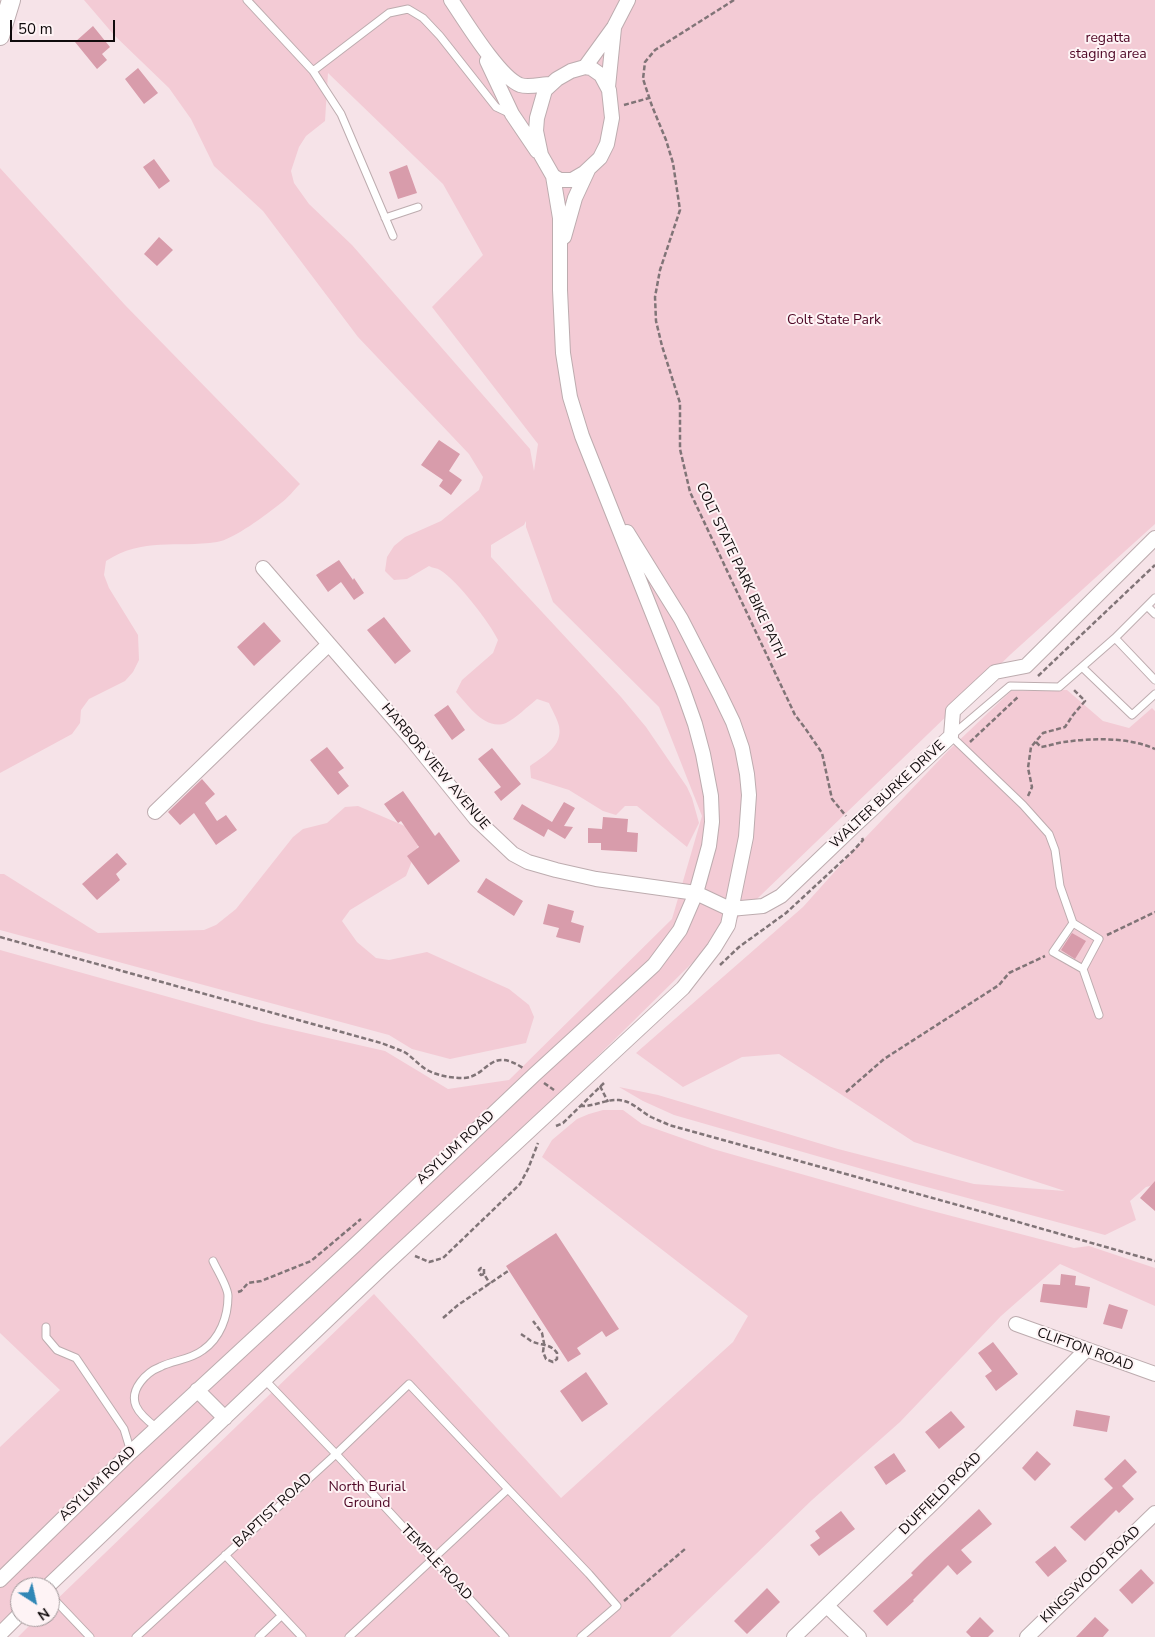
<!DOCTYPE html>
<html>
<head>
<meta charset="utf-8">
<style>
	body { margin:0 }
	#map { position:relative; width:1155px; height:1637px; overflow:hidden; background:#f6e3e8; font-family:"Nunito Sans",sans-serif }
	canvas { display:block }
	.north { position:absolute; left:10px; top:1577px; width:50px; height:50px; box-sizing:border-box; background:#fef3f5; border:1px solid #9f9698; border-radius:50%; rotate:145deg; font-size:14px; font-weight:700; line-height:20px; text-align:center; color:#100b0c }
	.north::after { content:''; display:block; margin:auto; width:18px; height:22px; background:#3087b6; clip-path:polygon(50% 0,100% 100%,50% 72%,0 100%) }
	.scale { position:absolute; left:10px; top:20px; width:105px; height:22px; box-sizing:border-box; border:2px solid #100b0c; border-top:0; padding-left:6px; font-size:15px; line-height:18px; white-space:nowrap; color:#100b0c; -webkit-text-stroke:4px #fef3f5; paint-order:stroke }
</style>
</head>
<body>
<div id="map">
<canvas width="1155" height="1637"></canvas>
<div class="north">N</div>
<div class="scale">50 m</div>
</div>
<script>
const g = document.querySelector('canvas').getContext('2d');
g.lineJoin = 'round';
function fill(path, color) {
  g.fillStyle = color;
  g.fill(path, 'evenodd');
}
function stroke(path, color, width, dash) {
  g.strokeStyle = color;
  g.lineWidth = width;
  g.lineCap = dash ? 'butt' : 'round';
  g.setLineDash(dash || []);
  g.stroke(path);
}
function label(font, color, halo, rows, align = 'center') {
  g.font = font + ' "Nunito Sans",sans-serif';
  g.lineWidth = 4;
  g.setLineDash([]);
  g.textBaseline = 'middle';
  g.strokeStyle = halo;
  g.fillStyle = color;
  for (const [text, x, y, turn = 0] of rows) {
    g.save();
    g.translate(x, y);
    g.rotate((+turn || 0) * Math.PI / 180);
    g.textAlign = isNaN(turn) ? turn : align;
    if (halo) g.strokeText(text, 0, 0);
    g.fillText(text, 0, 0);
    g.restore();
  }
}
fill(new Path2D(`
	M84,0H1155V524L1011,654L760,896L383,1268L47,1587H20V1613L0,1633V1447L60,1390L0,1333V950L262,1023L385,1051L448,1089L509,1080L672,919L702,816L659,707L553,602L526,527V521L524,525L491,545V557L621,697L646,727L687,787L692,798L699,823L687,847L637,806H625L616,815L603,811L569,790L531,778L530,766C544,756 563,746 559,726C557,718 552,710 549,703L537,699C528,706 515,719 506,723C485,731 468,705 456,692L462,680L493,653L498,640C490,623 457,580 440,570C437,568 432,568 429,566L407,579L394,580L385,571L387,557L394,546L405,537L441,521L479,490L483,477L469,454L358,337L263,211L214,166L191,119L169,88L114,35ZM328,73L443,184L483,255L432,307L538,444L534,471L530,449L352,245L309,204L294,183L291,171L299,147L306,136L325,121Z
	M0,168L125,305L300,484C294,490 288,498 281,503C267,514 233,540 217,542C176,548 143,537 106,561L104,575L109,588L138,635L139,660L133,672L125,681L89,699L81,710L80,723L72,734L0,773Z
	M1067,690L1103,721L1129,728L1152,708L1155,711V1185L1146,1187L1130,1201L1136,1220L1105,1235L897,1179L674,1115L643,1101L619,1087L658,1095L838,1149L974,1184L1065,1191L914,1142L779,1054L742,1057L683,1087L636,1053L803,907L863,840L948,751L1011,691Z
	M358,806L414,830L420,841L406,876L350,910L342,921L357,942L376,958L389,960L427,952L509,989L529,1005L534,1017L526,1043L450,1059L412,1049L389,1035L0,930V874H4L98,933L204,930L216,925L236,909L293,837L303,829L327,823L345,807Z
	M603,1110H623L642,1124L713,1149L921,1208L1074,1248L1089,1246L1155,1268V1306L1060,1264L1001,1316L900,1422L812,1500L670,1637H18L38,1617H50V1606L374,1294L561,1498L733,1342L748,1316L542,1157L552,1140L577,1119L589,1114Z`), '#f3cbd5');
fill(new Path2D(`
	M93,26L110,47L102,54L107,60L97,69L75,42Z
	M138,68L158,93L144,104L125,79Z
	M154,159L170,181L159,189L143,167Z
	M407,165L417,193L398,199L389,172Z
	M159,237L173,250L157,266L144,254Z
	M439,440L460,454L449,471L462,480L451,495L439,486L443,480L421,465Z
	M339,560L353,580L354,578L364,593L354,600L341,582L328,592L316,575Z
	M384,617L411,651L395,664L367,630Z
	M264,622L281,641L254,666L237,647Z
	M448,705L465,730L452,740L434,715Z
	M327,747L344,768L338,772L349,786L338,795L310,760Z
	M492,748L521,784L501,801L494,792L501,787L478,759Z
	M202,779L215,794L205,803L217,821L226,815L237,830L216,845L194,813L180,825L168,812Z
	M403,791L435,836L439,832L460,861L428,885L407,856L419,847L401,821L398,823L384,804Z
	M564,802L575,808L564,826L573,827L565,839L548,829L544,837L513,819L522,804L552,822Z
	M603,817L628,819L627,832L638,833L637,852L601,850V843H588V828L602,829Z
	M117,853L127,864L116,874L120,880L97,900L82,884Z
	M486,878L523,901L514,916L477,892Z
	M548,904L574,911L571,922L584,926L580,943L556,937L559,928L543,924Z
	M1072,933L1086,941L1075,959L1061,950Z
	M1155,1181V1211L1140,1198Z
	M556,1233L619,1329L606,1337L602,1331L577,1348L581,1354L568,1362L506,1266Z
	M1061,1274L1076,1276L1075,1285L1090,1287L1087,1308L1040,1302L1043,1284L1060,1285Z
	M1109,1304L1128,1310L1122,1329L1103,1324Z
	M993,1342L1018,1374L996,1391L985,1376L992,1371L978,1353Z
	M586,1372L608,1404L582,1422L560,1391Z
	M1076,1410L1110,1416L1107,1432L1073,1426Z
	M951,1411L965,1427L939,1449L925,1432Z
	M1037,1451L1051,1464L1035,1481L1022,1468Z
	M894,1453L906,1471L886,1485L874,1467Z
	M1125,1459L1137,1472L1122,1486L1134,1499L1119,1513L1116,1510L1085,1541L1070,1527L1113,1488L1104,1479Z
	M979,1509L992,1524L961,1550L972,1562L957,1575L948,1565L913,1600L914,1601L887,1626L873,1611L913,1575L911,1573L925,1559Z
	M841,1511L855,1529L819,1556L810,1545L820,1538L815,1531Z
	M1055,1546L1067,1561L1048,1577L1035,1562Z
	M1141,1569L1154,1583L1132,1604L1119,1590Z
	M767,1588L780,1602L747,1634L734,1621Z
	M980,1617L994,1631L988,1637H971L966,1632Z
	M1095,1617L1109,1630L1103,1637H1076Z`), '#d89cab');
const service = new Path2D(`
	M247,0L313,71
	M385,218L418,207
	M393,236L341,114L313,71L389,13L408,9L423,18L440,36L496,107L511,114
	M1155,598L1115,638L1155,680
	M1147,606L1155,614
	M1082,667L1132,715L1155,694
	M1073,923L1053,952L1083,969L1099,939L1073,923L1060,886L1055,850L1049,834L1023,805L951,736L1010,686L1059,687L1115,638
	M1083,969L1099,1015
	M46,1327V1337L57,1350L76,1358L124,1429L131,1452
	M265,1380L336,1454L505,1637
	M157,1428C149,1422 140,1415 136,1406C129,1389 147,1372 160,1367C174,1360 190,1360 203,1350C220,1338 228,1317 228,1296C228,1287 217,1270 213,1261
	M225,1555L302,1637
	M50,1595L90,1637
	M136,1637L336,1454L409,1384L508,1489
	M259,1637L281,1616
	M349,1637L508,1489L589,1574L617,1606L581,1637`);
const minor = new Path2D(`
	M451,0C464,19 499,77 520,85C529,88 542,84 551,84
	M487,61L512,114L537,151
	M585,67L614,27L628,0
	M608,87L614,28
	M564,237L575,198L588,170
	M263,568L413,741L476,819L513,854L528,862L556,870L596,879L696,893L730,909L763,906L781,896L854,826L951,736L953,711L995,672L1026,666L1155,538
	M155,812L329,644
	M1016,1324L1155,1374
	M197,1390L225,1418
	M0,1580L131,1452L355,1245L534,1075L641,977L654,965L680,930L696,893L709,846L712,822L711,796L703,754L695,724L683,690L582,436L570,397L563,353L560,290V218L553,176L541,155L536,131L537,118L545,90L557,79L571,71L585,67L591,68L601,75L609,90L612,118L607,144L600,158L584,173L572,180H560L553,176
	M47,1587L383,1267L683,988L714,948L728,925L746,837L749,795L747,774L742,748L733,722L720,695L681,619L627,532
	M827,1606L859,1637
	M0,1634L20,1614
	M794,1637L934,1502L1086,1350
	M1027,1637L1155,1513`);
const tertiary = new Path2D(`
	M0,36L11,0`);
stroke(service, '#bdacaf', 9);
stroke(minor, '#bdacaf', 16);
stroke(tertiary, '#bdacaf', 20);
stroke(new Path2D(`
	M734,0L655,50L645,62L643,79L652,106L666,140L673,163L680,210L660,270L655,297L656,321L662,346L680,403V449L690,492L795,715L805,728L822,753L832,799L846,816
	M624,105L649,98
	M1038,676L1155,565
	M970,742L1019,696
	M1036,742L1041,747C1049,746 1056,743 1064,742C1092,738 1129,737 1155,749
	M1028,796L1032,787L1028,768L1031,747L1043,733L1065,727L1073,715L1085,701L1073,689
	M1107,935L1155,912
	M0,937L381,1043C389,1046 398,1049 406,1053C413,1058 419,1065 427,1070C438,1076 452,1078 464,1078C489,1076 489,1046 523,1068
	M720,965L739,947L786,913L853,851L863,840L861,836
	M544,1083L554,1090
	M600,1086L608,1102
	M846,1092L884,1059L999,985L1009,973L1045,956
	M580,1106C593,1107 606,1099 619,1100C632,1101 640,1111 651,1117C657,1120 663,1122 669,1125L983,1212L1155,1261
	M556,1126L563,1123L604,1083
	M415,1256L429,1262L443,1258L520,1184L528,1169L538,1143
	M484,1274L481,1275L479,1273V1270L481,1268L484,1269V1274L490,1284
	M238,1292L241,1291L248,1283L261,1281L311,1261L361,1219
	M443,1318L458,1305L508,1271
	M521,1334C524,1336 528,1339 531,1341C541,1346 550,1343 557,1353V1359L553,1362L546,1359L543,1352L544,1345V1343L542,1333L533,1321
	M624,1601L685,1549`), '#807477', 2.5, [5, 2.5]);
stroke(service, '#fff', 7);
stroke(minor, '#fff', 14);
stroke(tertiary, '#fff', 18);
label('14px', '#4f0826', '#fef3f5', [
	["regatta",1108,39],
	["staging area",1108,55],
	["Colt State Park",834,321],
	["North Burial",367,1488],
	["Ground",367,1504]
]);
label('14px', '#100b0c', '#fef3f5', [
	["COLT STATE PARK BIKE PATH",740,571,65],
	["HARBOR VIEW AVENUE",435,767,50],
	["WALTER BURKE DRIVE",888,795,-43],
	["ASYLUM ROAD",456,1148,-43],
	["CLIFTON ROAD",1085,1350,20],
	["ASYLUM ROAD",98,1484,-44],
	["DUFFIELD ROAD",941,1494,-45],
	["BAPTIST ROAD",273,1511,-43],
	["TEMPLE ROAD",436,1563,47],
	["KINGSWOOD ROAD",1091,1575,-44]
]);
</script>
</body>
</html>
